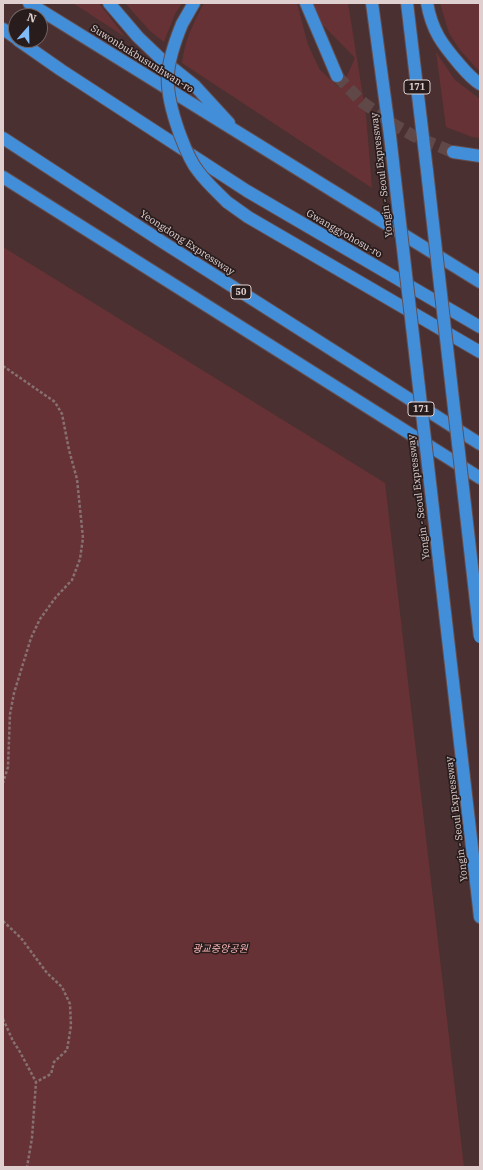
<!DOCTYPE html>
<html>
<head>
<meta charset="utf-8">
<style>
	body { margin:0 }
	#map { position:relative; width:483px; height:1170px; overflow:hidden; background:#4a3031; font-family:"IBM Plex Serif",serif }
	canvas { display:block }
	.frame { position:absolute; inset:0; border:4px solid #e0cfcf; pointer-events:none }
	.north { position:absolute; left:8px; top:8px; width:40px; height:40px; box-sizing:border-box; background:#281c1c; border:1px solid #726464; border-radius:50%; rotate:20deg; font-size:11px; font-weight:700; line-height:16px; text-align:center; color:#e0cfcf }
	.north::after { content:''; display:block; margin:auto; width:14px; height:18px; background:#81bcfa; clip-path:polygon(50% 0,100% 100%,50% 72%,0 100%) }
</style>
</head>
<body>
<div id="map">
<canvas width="483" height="1170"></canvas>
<div class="frame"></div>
<div class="north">N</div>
</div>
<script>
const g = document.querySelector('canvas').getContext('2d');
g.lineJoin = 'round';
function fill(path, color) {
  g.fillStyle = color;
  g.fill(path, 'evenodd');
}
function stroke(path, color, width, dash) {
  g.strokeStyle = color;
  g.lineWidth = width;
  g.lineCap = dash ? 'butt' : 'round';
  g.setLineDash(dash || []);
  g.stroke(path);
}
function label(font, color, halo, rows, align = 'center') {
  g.font = font + ' "IBM Plex Serif","Noto Sans KR",serif';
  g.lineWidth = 3.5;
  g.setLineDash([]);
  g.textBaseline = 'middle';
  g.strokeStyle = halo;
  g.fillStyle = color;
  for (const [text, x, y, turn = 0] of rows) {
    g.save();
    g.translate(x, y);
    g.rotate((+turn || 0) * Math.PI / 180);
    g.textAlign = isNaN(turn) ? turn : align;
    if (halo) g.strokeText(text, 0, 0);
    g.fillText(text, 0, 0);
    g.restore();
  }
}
fill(new Path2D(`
	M73,3H99L125,37Z
	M125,3H182L175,14L164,42L150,31Z
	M204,3H297L308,45L320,70L341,89L355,58L317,19L312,3H348L366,115L372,188L182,63C185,39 193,24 204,3Z
	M440,3H480V72L460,50L449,33Z
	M436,52L455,80L480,99V138L472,137L446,127Z
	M3,247L385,483L464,1167H3Z`), '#673235');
stroke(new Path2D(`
	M337,76L362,102L393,124L414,136L453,152`), '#604849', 12, [12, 6]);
const highway = new Path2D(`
	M29,3L480,282
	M109,3L138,37L160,58L195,86L229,123
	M306,3L337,76
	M372,3L390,136
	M407,3L427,171
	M427,3C432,31 442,44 460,65C466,72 472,79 480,84
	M182,24L194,3
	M3,29L16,38
	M18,40L61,70L247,191L480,327
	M3,138L164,243L480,444
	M453,152L480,156
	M3,177L480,478
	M227,202L248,217L480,352
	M453,682L480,917`);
stroke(highway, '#644e4f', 14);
stroke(new Path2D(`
	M3,366L55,402L62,414L69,450L77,479L83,538L80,559L72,580L56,597L40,619L31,638L14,693L10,714L8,767L3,783
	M3,921L21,938L47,973L62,987L70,1004L71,1026L67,1050L54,1062L51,1074L36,1082
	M3,1019L13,1041L20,1052L36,1082L32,1138L27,1167`), '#877071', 2.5, [3, 2]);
stroke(highway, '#438ed8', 12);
const highwayBridge = new Path2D(`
	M182,24C164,68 163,87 179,132C184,145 189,160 198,171C206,182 217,192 227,202
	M390,136L453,682
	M427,171L480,637`);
stroke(highwayBridge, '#644e4f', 14, []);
stroke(highwayBridge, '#438ed8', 12);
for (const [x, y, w] of [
	[417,87,26],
	[241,292,20],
	[421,409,26]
]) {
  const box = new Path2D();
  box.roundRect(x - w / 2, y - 7, w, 14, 3);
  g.fillStyle = '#281c1c';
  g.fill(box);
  stroke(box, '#e0cfcf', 1);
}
label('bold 9px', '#e0cfcf', null, [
	["171",417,87],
	["50",241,292],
	["171",421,409]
]);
label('10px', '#e0cfcf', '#281c1c', [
	["Suwonbukbusunhwan-ro",142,59,32],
	["Yongin - Seoul Expressway",382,175,-97],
	["Gwanggyohosu-ro",344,234,30],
	["Yeongdong Expressway",187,243,33],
	["Yongin - Seoul Expressway",419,497,-97],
	["Yongin - Seoul Expressway",457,819,-97]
]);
label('italic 10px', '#feb8b9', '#281c1c', [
	["광교중앙공원",220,949]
]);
</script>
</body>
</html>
